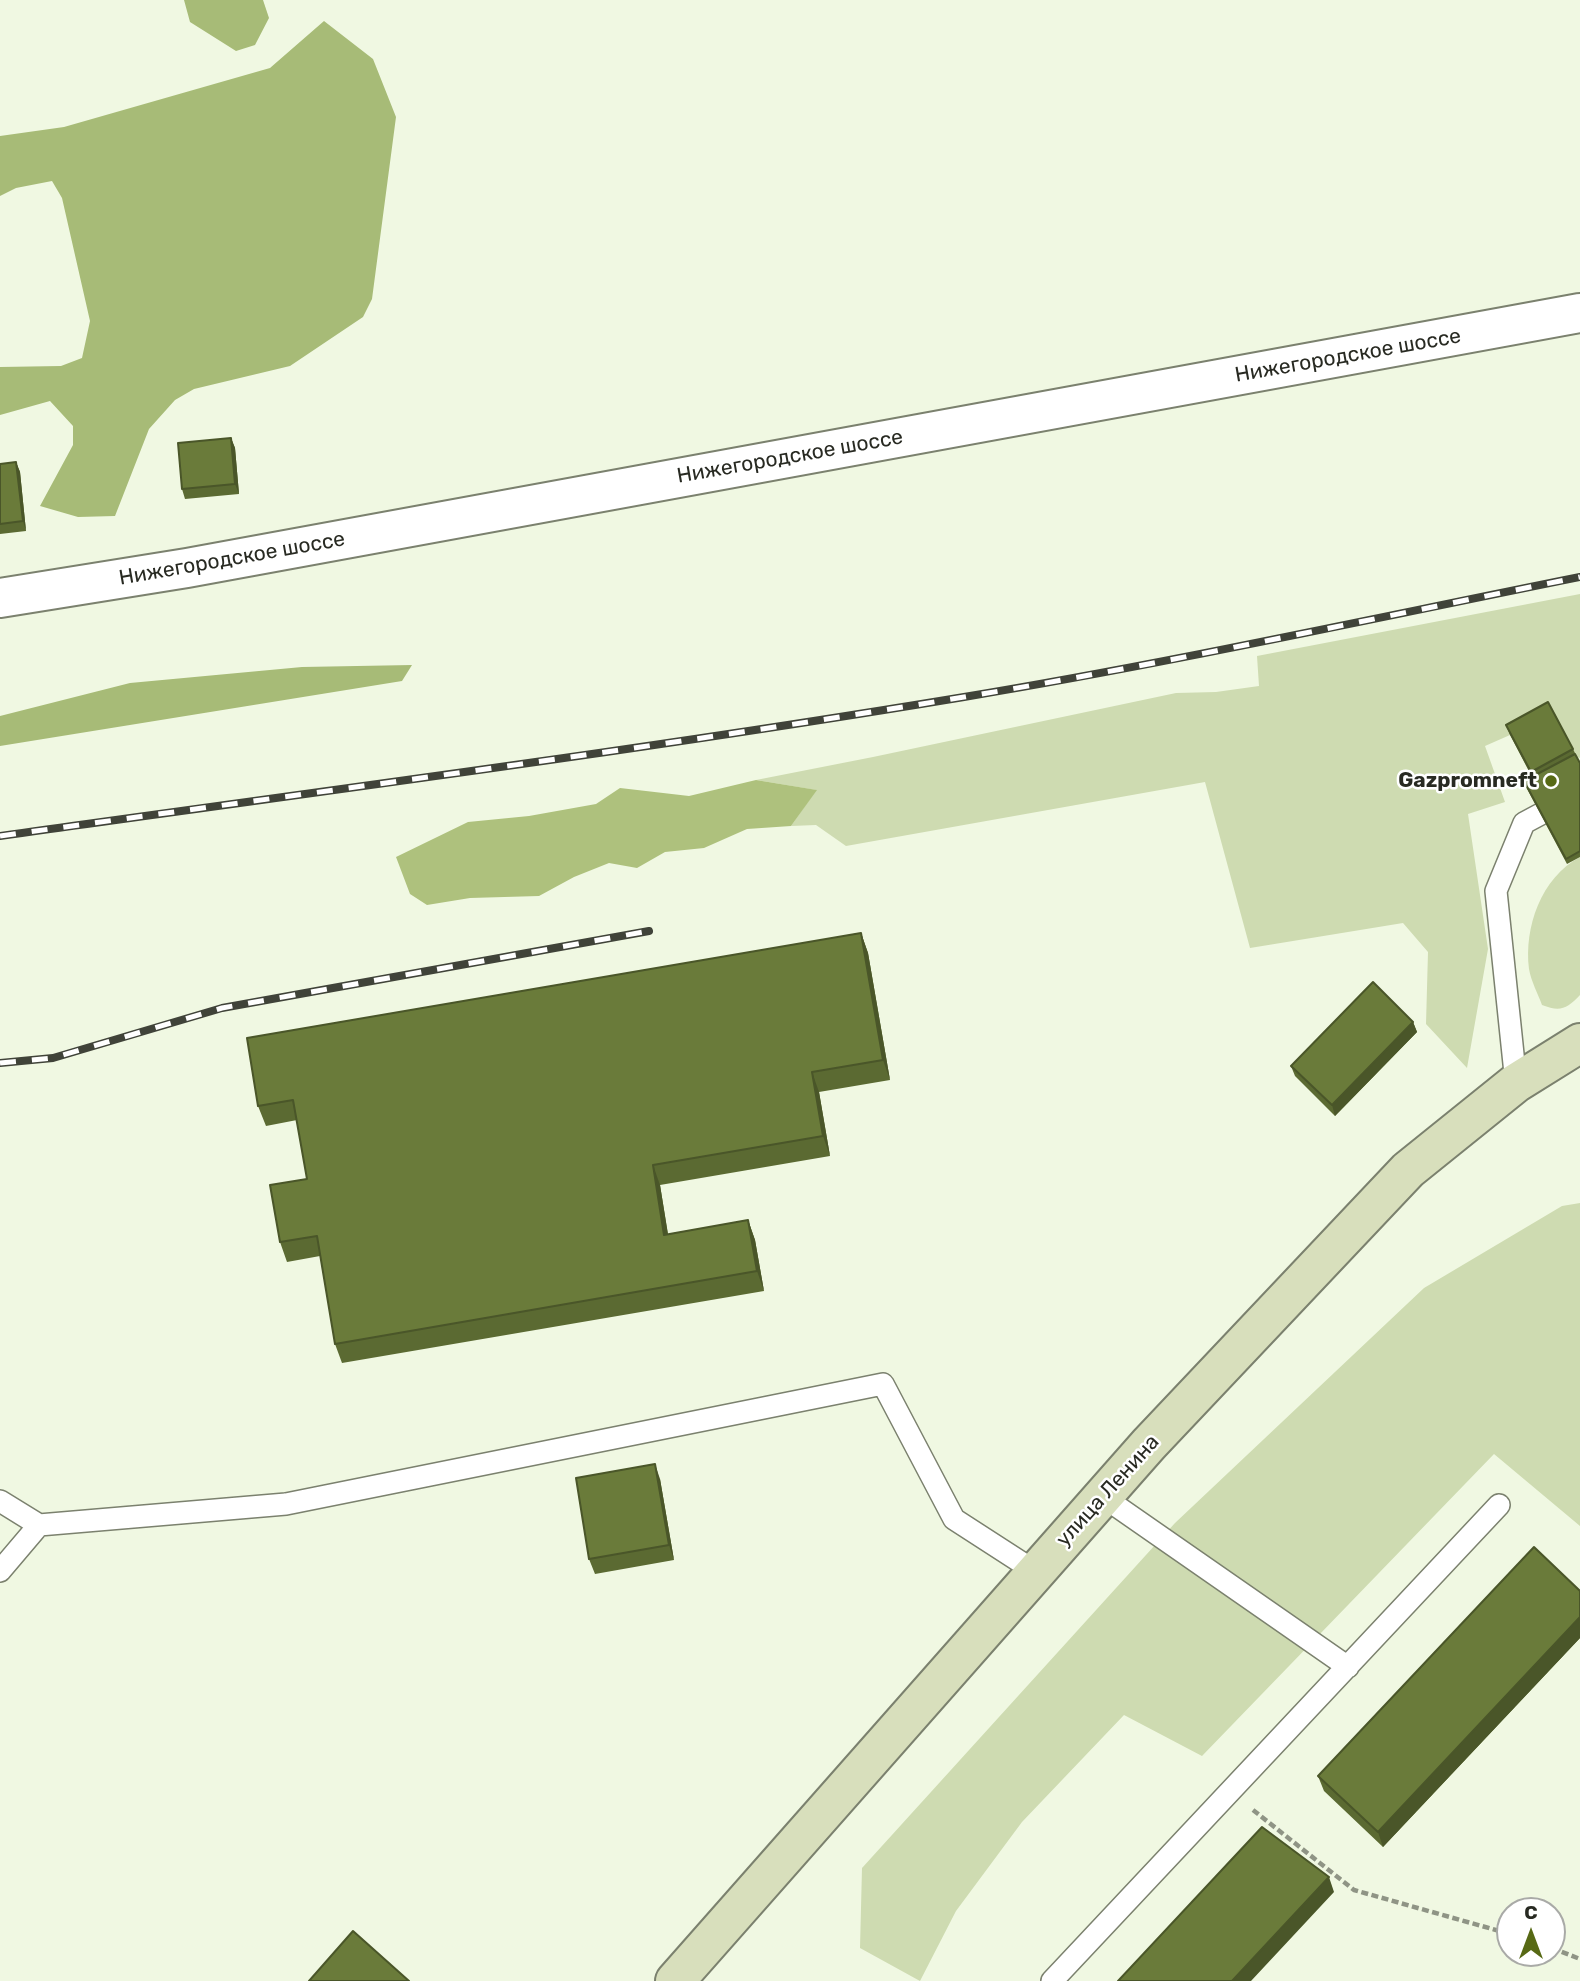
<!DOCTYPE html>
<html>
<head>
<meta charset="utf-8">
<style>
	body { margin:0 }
	#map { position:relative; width:1580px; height:1981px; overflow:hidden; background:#f0f8e2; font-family:Rubik,sans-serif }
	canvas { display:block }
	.north { position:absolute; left:1496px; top:1897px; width:70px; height:70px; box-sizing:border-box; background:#fff; border:2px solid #a9aaa7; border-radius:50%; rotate:0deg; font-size:19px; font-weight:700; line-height:28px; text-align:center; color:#282a22 }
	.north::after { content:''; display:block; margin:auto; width:24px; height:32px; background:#576915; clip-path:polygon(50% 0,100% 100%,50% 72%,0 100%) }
</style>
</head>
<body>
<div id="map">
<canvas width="1580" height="1981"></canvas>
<div class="north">С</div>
</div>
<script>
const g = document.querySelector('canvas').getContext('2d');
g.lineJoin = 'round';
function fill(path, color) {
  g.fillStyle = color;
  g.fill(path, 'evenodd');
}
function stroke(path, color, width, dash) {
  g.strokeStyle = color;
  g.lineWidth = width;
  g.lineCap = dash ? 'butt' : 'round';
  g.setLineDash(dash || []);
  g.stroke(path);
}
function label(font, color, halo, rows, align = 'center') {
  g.font = font + ' Rubik,sans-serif';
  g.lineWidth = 5;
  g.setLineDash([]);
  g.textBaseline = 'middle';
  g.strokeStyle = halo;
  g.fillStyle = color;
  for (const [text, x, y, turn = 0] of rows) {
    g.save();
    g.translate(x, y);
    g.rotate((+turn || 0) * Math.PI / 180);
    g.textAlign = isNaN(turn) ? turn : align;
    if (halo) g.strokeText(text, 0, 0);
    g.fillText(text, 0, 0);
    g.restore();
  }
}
fill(new Path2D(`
	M1580,594V758L1510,735L1485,746L1505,802L1468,814L1488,949L1467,1068L1426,1024L1428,952L1403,923L1250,948L1205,782L846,846L816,825L791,826L816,790L756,780L873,757L1176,693L1216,692L1259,686L1257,656Z
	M1580,857V995C1567,1009 1560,1012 1542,1005C1538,994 1531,981 1529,969C1524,927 1541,878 1580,857Z
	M1580,1203V1526L1494,1454L1202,1756L1124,1715L1022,1822L956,1911L920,1981L860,1948L862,1868L1175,1523L1424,1288L1562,1206Z`), '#cedbb1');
fill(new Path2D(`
	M184,0H263L269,18L255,45L236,51L190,22Z
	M324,21L373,59L396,117L372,299L363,317L290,366L194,389L175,400L149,429L115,516L78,517L40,506L73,445V426L50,401L0,415V367L61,366L82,358L90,321L62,198L52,181L16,188L0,196V136L64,127L270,68Z
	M412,665L402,681L0,746V716L130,683L302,667Z`), '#a7bb77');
fill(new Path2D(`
	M756,780L817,790L791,826L747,829L704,848L665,852L637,868L609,863L574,877L539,896L470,898L427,905L410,894L396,857L468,822L529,816L596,804L620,788L689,796Z`), '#aec17d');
const service = new Path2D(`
	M1516,1083L1496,891L1524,823L1580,793
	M1102,1496L1348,1667
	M0,1501L39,1525L286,1504L883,1384L954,1519L1036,1572
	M0,1571L39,1525
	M1052,1981L1499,1505`);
const tertiary = new Path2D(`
	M0,598L187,568L1580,313`);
const secondary = new Path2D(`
	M675,1981L1149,1444L1408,1170L1516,1083L1580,1043`);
stroke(service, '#7b816e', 24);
stroke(tertiary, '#7b816e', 42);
stroke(secondary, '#7b816e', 42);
stroke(new Path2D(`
	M1253,1810L1354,1890L1510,1934
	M1552,1948L1580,1959`), '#8f9485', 4.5, [7, 3.5]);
stroke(service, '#fff', 21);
stroke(tertiary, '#fff', 38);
stroke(secondary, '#d8dfbc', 38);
const rail = new Path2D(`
	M0,836C321,791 644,750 964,697C1170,663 1375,618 1580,577
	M0,1063L53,1058L222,1008L649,931`);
stroke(rail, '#404339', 8);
stroke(rail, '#fff', 5, [16]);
fill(new Path2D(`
	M231,438L235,448L239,494L185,499L182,489Z
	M16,462L20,472L26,531L0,534V464Z
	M1506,725L1573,749L1580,763V857L1567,864L1526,787L1524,781L1532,777L1510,735Z
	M861,933L868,953L890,1080L819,1092L830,1156L660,1185L668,1234L748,1220L755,1240L764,1291L342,1363L335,1344L320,1256L287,1262L280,1242L307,1179L297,1120L266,1126L258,1106Z
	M1413,1022L1417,1032L1335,1116L1295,1076L1291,1066Z
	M660,1479L674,1560L595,1574L589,1559Z
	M1580,1591V1638L1383,1847L1324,1791L1318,1776Z`), '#5b6a32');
fill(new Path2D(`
	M231,438L235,448L239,494L235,484Z
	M16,462L20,472L26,531L23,521Z
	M861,933L868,953L890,1080L883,1060Z
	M1413,1022L1417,1032L1335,1116L1332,1105Z
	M812,1072L819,1092L830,1156L823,1136Z
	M653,1165L660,1185L671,1254L664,1235Z
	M748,1220L755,1240L764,1291L757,1271Z
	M655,1464L660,1479L674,1560L669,1545Z
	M1580,1617V1638L1383,1847L1378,1832Z
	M1329,1877L1334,1892L1251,1981H1232Z`), '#4a5629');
const building = new Path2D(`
	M231,438L235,484L182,489L178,443Z
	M16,462L23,521L0,524V464Z
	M1548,702L1573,749L1531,772L1506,725Z
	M1575,754L1580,763V851L1566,859L1524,781Z
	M861,933L883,1060L812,1072L823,1136L653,1165L664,1235L748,1220L757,1271L335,1344L317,1236L280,1242L270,1185L307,1179L293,1100L258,1106L247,1038Z
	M1373,982L1413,1022L1332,1105L1291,1066Z
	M655,1464L669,1545L589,1559L576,1478Z
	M1534,1547L1580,1591V1617L1378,1832L1318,1776Z
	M1262,1827L1329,1877L1232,1981H1118Z
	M353,1931L409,1981H309Z`);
fill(building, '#6a7b3a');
stroke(building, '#4a5629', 2);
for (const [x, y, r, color] of [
	[1551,781,7,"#576915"]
]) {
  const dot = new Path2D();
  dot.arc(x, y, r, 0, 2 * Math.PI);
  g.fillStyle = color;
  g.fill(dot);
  stroke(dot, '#fff', 2.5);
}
label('21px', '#282a22', '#fff', [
	["Нижегородское шоссе",1348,356,-10],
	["Нижегородское шоссе",790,457,-10],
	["Нижегородское шоссе",232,559,-10],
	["улица Ленина",1108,1491,-48]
]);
label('bold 21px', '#282a22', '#fff', [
	["Gazpromneft",1537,781]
], 'right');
</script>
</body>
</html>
